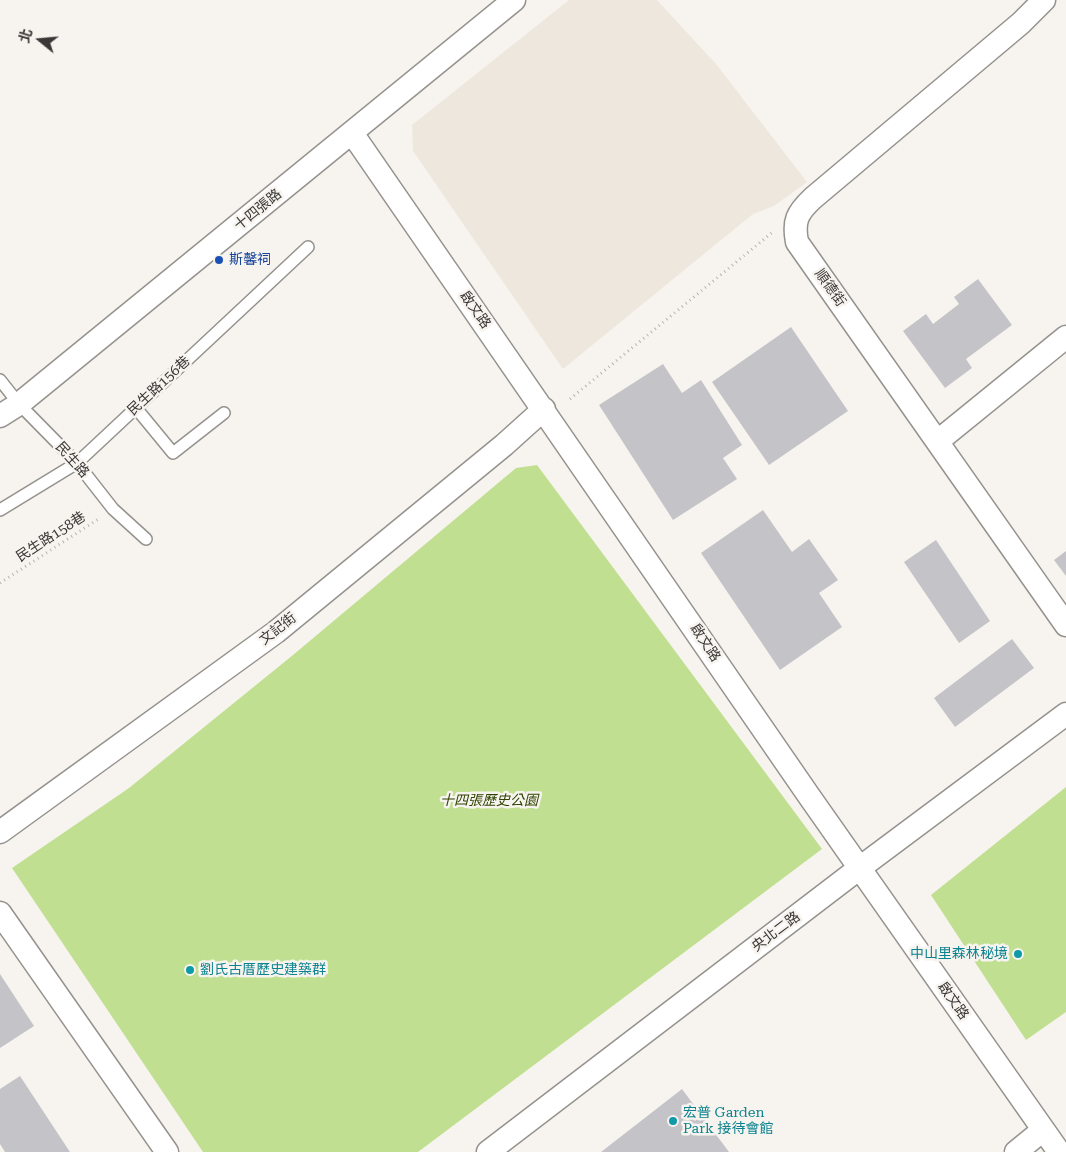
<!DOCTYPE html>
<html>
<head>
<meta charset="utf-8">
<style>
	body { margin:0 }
	#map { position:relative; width:1066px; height:1152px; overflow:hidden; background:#f7f4ef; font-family:"Roboto Serif","Noto Sans TC",serif }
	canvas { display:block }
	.north { position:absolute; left:15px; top:15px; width:50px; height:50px; -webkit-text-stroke:4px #f7f4ef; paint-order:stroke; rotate:287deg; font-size:14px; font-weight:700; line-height:20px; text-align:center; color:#393836 }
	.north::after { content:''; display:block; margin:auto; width:18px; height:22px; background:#393836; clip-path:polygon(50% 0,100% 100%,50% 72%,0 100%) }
</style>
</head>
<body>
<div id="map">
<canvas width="1066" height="1152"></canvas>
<div class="north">北</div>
</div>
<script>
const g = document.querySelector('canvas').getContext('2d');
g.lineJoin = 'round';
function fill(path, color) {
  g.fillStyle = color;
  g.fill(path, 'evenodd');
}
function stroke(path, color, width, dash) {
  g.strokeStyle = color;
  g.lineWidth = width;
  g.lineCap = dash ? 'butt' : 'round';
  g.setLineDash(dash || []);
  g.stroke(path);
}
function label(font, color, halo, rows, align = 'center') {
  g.font = font + ' "Roboto Serif","Noto Sans TC",serif';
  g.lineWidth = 5;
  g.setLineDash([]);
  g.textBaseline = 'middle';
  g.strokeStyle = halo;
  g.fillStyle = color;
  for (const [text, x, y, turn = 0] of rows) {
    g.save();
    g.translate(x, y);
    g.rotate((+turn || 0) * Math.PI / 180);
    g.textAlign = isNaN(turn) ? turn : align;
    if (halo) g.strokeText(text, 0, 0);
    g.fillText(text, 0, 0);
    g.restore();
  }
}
fill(new Path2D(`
	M569,0H657L716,64L807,182L774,206L753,214L563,369L413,151L412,125Z`), '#eee7dd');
fill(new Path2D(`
	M537,465L822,849L418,1152H203L12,868L129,788L293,655L516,468Z
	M1066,787V1012L1026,1040L931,895Z`), '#c0df90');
fill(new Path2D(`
	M978,279L1012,325L966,359L972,368L945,388L903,331L926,314L933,324L959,304L954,297Z
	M791,327L848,411L769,465L712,382Z
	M663,364L682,393L701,380L742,445L723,458L737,479L673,520L599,405Z
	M763,510L792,552L809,539L838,580L819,593L842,627L780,670L701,553Z
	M936,540L990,621L959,643L904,562Z
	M1066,551V576L1054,560Z
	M1012,639L1034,668L955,727L934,698Z
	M0,974L34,1026L0,1048Z
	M20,1076L70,1152H5L0,1144V1089Z
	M682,1089L729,1152H601Z`), '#c4c4c8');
const service = new Path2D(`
	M0,380L19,404L77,463L113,509L146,539
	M136,408L173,453L224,413
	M0,510L77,463L308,247`);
const minor = new Path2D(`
	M1044,0L1021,23L813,198C797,213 793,221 797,242L1066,625
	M352,133L809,796L1059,1152
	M0,416L19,404L514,0
	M938,441L1066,337
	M0,832L276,632L504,445L544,409
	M0,913L167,1152
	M488,1152L861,867L1066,714
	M1016,1152L1043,1130`);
stroke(service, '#95928e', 14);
stroke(minor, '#95928e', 25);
stroke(new Path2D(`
	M570,399L774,231
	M0,583L100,518`), '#b6b4b0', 3, [1, 4]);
stroke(service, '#fff', 11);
stroke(minor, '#fff', 22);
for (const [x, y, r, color] of [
	[219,260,5,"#1a4fb4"],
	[1018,954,5,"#0f9aa8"],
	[190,970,5,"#0f9aa8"],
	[673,1121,5,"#0f9aa8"]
]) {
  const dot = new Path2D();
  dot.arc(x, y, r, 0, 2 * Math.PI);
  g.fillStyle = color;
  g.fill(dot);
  stroke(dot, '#f7f4ef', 2);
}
label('14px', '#393836', '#f7f4ef', [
	["十四張路",258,210,-39],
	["順德街",830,288,55],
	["啟文路",475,310,55],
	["民生路156巷",159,386,-43],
	["民生路",72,460,48],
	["民生路158巷",51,537,-33],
	["文記街",278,629,-38],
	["啟文路",705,643,56],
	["央北二路",776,932,-37],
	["啟文路",953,1001,55]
]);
label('14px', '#164399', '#f7f4ef', [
	["斯馨祠",229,260]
], 'left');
label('italic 14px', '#304303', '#f7f4ef', [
	["十四張歷史公園",489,801]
]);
label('14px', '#0d838f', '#f7f4ef', [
	["中山里森林秘境",1008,954,"right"],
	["劉氏古厝歷史建築群",200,970],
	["宏普 Garden",683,1113],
	["Park 接待會館",683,1129]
], 'left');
</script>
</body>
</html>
